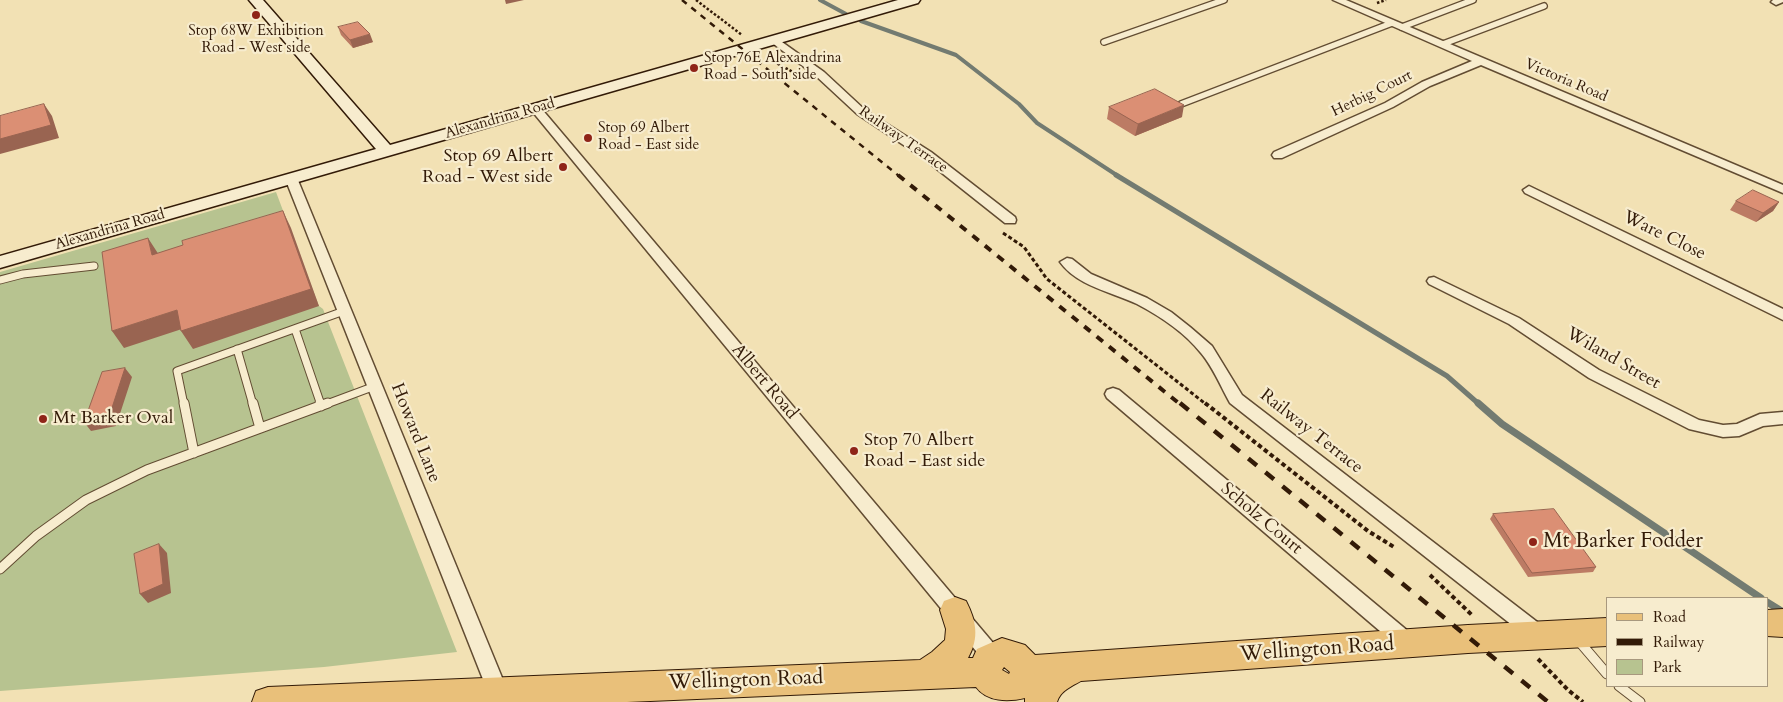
<!DOCTYPE html>
<html>
<head>
<meta charset="utf-8">
<style>
	body { margin:0 }
	#map { position:relative; width:1783px; height:702px; overflow:hidden; background:#f2e1b4; font-family:Cardo,serif }
	canvas { display:block }
	.legend { position:absolute; left:1606px; top:597px; width:162px; height:90px; box-sizing:border-box; background:#f7ecce; border:1px solid #a8987e; margin:0; padding:6px 9px; list-style:none; font-size:15px; color:#321a07 }
	.legend li { display:flex; align-items:center; gap:10px; height:25px }
	.legend b { width:25px; border:1px solid #a8987e }
</style>
</head>
<body>
<div id="map">
<canvas width="1783" height="702"></canvas>
<ul class="legend">
<li><b style="height:6px;background:#e9c07a"></b>Road</li>
<li><b style="height:6px;background:#321a07"></b>Railway</li>
<li><b style="height:14px;background:#b7c390"></b>Park</li>
</ul>
</div>
<script>
const g = document.querySelector('canvas').getContext('2d');
g.lineJoin = 'round';
function fill(path, color) {
  g.fillStyle = color;
  g.fill(path, 'evenodd');
}
function stroke(path, color, width, dash) {
  g.strokeStyle = color;
  g.lineWidth = width;
  g.lineCap = dash ? 'butt' : 'round';
  g.setLineDash(dash || []);
  g.stroke(path);
}
function label(font, color, halo, rows, align = 'center') {
  g.font = font + ' Cardo,serif';
  g.lineWidth = 4.5;
  g.setLineDash([]);
  g.textBaseline = 'middle';
  g.strokeStyle = halo;
  g.fillStyle = color;
  for (const [text, x, y, turn = 0] of rows) {
    g.save();
    g.translate(x, y);
    g.rotate((+turn || 0) * Math.PI / 180);
    g.textAlign = isNaN(turn) ? turn : align;
    if (halo) g.strokeText(text, 0, 0);
    g.fillText(text, 0, 0);
    g.restore();
  }
}
fill(new Path2D(`
	M276,192L319,306L323,309L457,652L324,667L0,691V272Z`), '#b7c390');
stroke(new Path2D(`
	M820,0L846,14
	M861,21L956,55L1019,104L1037,123L1118,176`), '#737b71', 4);
stroke(new Path2D(`
	M1116,175L1447,376L1480,405`), '#737b71', 5);
stroke(new Path2D(`
	M1478,403L1502,424L1761,598
	M1767,602L1783,612`), '#737b71', 7);
const laneFar2 = new Path2D(`
	M1402,27L1473,0
	M1104,42L1224,0
	M1443,44L1544,6
	M1181,104L1392,23`);
const laneFar1 = new Path2D(`
	M0,280L23,274L94,266
	M295,329L321,405
	M237,349L253,405
	M184,405L177,371L344,311
	M324,405L375,386`);
const lane = new Path2D(`
	M184,403L194,453
	M253,403L260,428
	M320,403L321,406
	M0,569L36,536L86,500L147,470L328,403
	M1578,640L1607,674
	M1619,686L1640,702`);
const street = new Path2D(`
	M1333,0H1346L1783,185V193L1481,65L1430,86L1393,107L1282,158H1274L1272,155L1274,152L1385,103L1422,82L1472,61Z
	M1773,0H1783V2L1776,5L1771,2Z
	M775,37L824,72L865,110L931,152L1015,217L1016,220L1015,223H1005L923,158L857,114L816,76L771,42V38Z
	M536,106L540,107L999,650L1002,656L999,662L992,665L985,662L532,111L530,109Z
	M291,174L297,178L512,702H492L285,178Z
	M1529,186L1783,309V320L1525,193L1523,190Z
	M1067,258L1072,259L1091,274L1147,298L1171,312L1190,327L1212,346L1242,395L1545,628L1548,634L1545,640L1538,643L1531,640L1230,403C1221,387 1213,367 1201,353C1185,333 1160,316 1137,304C1112,292 1077,286 1060,262Z
	M1434,277L1519,318L1599,370L1699,420L1723,425L1737,424L1760,414L1783,412V424L1763,426L1739,436L1723,437L1689,429L1589,378L1509,324L1429,284L1427,281L1429,278Z
	M1113,388L1119,390L1415,637L1418,643L1415,649L1408,652L1401,649L1107,398L1105,394L1107,390Z`);
const secondary = new Path2D(`
	M249,0H263L390,145L898,0H920L918,3L0,268V256L376,149Z`);
const primary = new Path2D(`
	M955,597L966,601C976,621 980,637 968,658H973L977,649L1002,638L1025,645L1035,655L1468,625L1607,618V646L1468,653L1081,681C1072,686 1060,691 1057,702H1025V698C1008,702 987,702 976,687L627,702H252L256,691L268,687L920,660L932,652L945,640L946,629L940,610L944,601ZM1004,667L1010,672L1009,674L1002,670Z
	M1783,609V637L1767,636V610Z`);
stroke(laneFar2, '#624c32', 8);
stroke(laneFar1, '#624c32', 9);
stroke(lane, '#624c32', 11);
stroke(street, '#624c32', 3);
stroke(secondary, '#321a07', 3);
stroke(primary, '#321a07', 2);
stroke(new Path2D(`
	M696,0L742,35
	M1377,3L1386,0
	M773,56L778,64L793,72`), '#321a07', 2.5, [2.5, 2]);
stroke(new Path2D(`
	M1003,233L1024,247L1047,279L1207,405`), '#321a07', 3, [4, 2.5]);
stroke(new Path2D(`
	M1205,403L1368,531L1394,547
	M1430,575L1473,616
	M1538,659L1568,690L1583,702`), '#321a07', 4, [4.5, 3]);
stroke(laneFar2, '#f7ecce', 5.5);
stroke(laneFar1, '#f7ecce', 7);
stroke(lane, '#f7ecce', 9);
fill(street, '#f7ecce');
fill(secondary, '#f7ecce');
fill(primary, '#e9c07a');
stroke(new Path2D(`
	M682,0L899,176`), '#321a07', 2.5, [6, 6]);
stroke(new Path2D(`
	M898,175L1181,405`), '#321a07', 4, [8, 8]);
stroke(new Path2D(`
	M1180,403L1548,702`), '#321a07', 4.5, [11, 11]);
fill(new Path2D(`
	M338,27L373,42L353,48L341,35Z
	M1109,107L1182,117L1135,136L1107,119Z
	M1736,201L1779,202L1773,211L1756,222L1730,210Z
	M1493,514L1596,567L1593,572L1528,577L1490,519Z`), '#bc7b64');
fill(new Path2D(`
	M505,0H524L506,4Z
	M370,34L373,42L353,48L350,40Z
	M44,104L52,116L59,138L0,154V139Z
	M1184,105L1182,117L1135,136L1138,124Z
	M1779,202L1773,211L1756,222L1763,213Z
	M283,211L291,228L319,306L193,349L181,331Z
	M148,238L159,255H152Z
	M177,310L188,327L124,348L112,331Z
	M125,368L132,377L116,426L91,431L84,422Z
	M159,544L167,553L171,593L148,603L140,594Z`), '#996451');
const building = new Path2D(`
	M358,22L370,34L350,40L338,27Z
	M1155,89L1184,105L1138,124L1109,107Z
	M44,104L51,125L0,139V116Z
	M1753,190L1779,202L1763,213L1736,201Z
	M283,211L311,289L181,331L177,310L112,331L102,252L148,238L152,255L183,245L182,241Z
	M125,368L109,417L84,422L102,372Z
	M1554,509L1596,567L1532,573L1493,514Z
	M159,544L163,584L140,594L134,554Z`);
fill(building, '#db8f74');
stroke(building, '#996451', 1);
for (const [x, y, r, color] of [
	[256,15,5,"#8f2418"],
	[694,68,5,"#8f2418"],
	[588,138,5,"#8f2418"],
	[563,167,5,"#8f2418"],
	[43,419,5,"#8f2418"],
	[854,451,5,"#8f2418"],
	[1533,542,5,"#8f2418"]
]) {
  const dot = new Path2D();
  dot.arc(x, y, r, 0, 2 * Math.PI);
  g.fillStyle = color;
  g.fill(dot);
  stroke(dot, '#f7ecce', 2);
}
label('15px', '#321a07', '#f7ecce', [
	["Stop 68W Exhibition",256,32,"center"],
	["Road - West side",256,49,"center"],
	["Stop 76E Alexandrina",704,59],
	["Road - South side",704,76],
	["Stop 69 Albert",598,129],
	["Road - East side",598,146]
], 'left');
label('15px', '#321a07', '#f7ecce', [
	["Victoria Road",1566,81,23],
	["Herbig Court",1372,94,-26],
	["Alexandrina Road",500,119,-16],
	["Railway Terrace",903,140,35],
	["Alexandrina Road",110,230,-16]
]);
label('18px', '#321a07', '#f7ecce', [
	["Stop 69 Albert",553,157,"right"],
	["Road - West side",553,178,"right"],
	["Mt Barker Oval",53,419],
	["Stop 70 Albert",864,441],
	["Road - East side",864,462]
], 'left');
label('18px', '#321a07', '#f7ecce', [
	["Ware Close",1664,236,26],
	["Wiland Street",1613,359,30],
	["Albert Road",764,382,50],
	["Railway Terrace",1311,432,38],
	["Howard Lane",415,433,68],
	["Scholz Court",1261,519,40]
]);
label('21px', '#321a07', '#f7ecce', [
	["Mt Barker Fodder",1543,542]
], 'left');
label('21px', '#321a07', '#f7ecce', [
	["Wellington Road",1317,650,-4],
	["Wellington Road",746,681,-2]
]);
</script>
</body>
</html>
